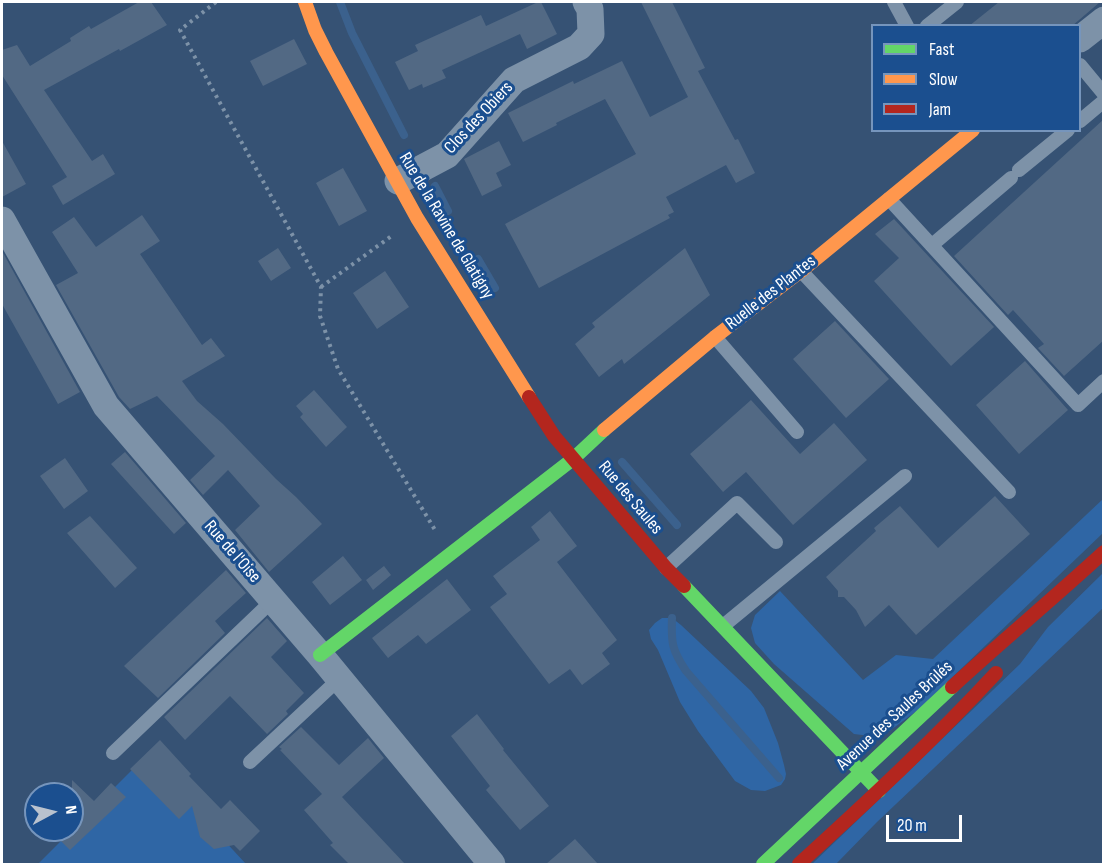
<!DOCTYPE html>
<html>
<head>
<meta charset="utf-8">
<style>
	body { margin:0 }
	#map { position:relative; width:1105px; height:866px; overflow:hidden; background:#365274; font-family:"Sofia Sans Condensed",sans-serif }
	canvas { display:block }
	.frame { position:absolute; inset:0; border:3px solid #fff; pointer-events:none }
	.legend { position:absolute; left:871px; top:24px; width:210px; height:108px; box-sizing:border-box; background:#1b4f8f; border:2px solid #7695bc; margin:0; padding:8px 10px; list-style:none; font-size:18px; color:#fff }
	.legend li { display:flex; align-items:center; gap:12px; height:30px }
	.legend b { width:30px; border:2px solid #7695bc }
	.north { position:absolute; left:24px; top:782px; width:60px; height:60px; box-sizing:border-box; background:#1b4f8f; border:2px solid #7695bc; border-radius:50%; rotate:83deg; font-size:16px; font-weight:700; line-height:24px; text-align:center; color:#fff }
	.north::after { content:''; display:block; margin:auto; width:21px; height:27px; background:#b9c2ce; clip-path:polygon(50% 0,100% 100%,50% 72%,0 100%) }
	.scale { position:absolute; left:886px; top:815px; width:76px; height:27px; box-sizing:border-box; border:3px solid #fff; border-top:0; padding-left:8px; font-size:18px; line-height:21px; white-space:nowrap; color:#fff; -webkit-text-stroke:4px #1b4f8f; paint-order:stroke }
</style>
</head>
<body>
<div id="map">
<canvas width="1105" height="866"></canvas>
<div class="frame"></div>
<ul class="legend">
<li><b style="height:8px;background:#63d668"></b>Fast</li>
<li><b style="height:8px;background:#ff974d"></b>Slow</li>
<li><b style="height:8px;background:#b3261e"></b>Jam</li>
</ul>
<div class="north">N</div>
<div class="scale">20 m</div>
</div>
<script>
const g = document.querySelector('canvas').getContext('2d');
g.lineJoin = 'round';
function fill(path, color) {
  g.fillStyle = color;
  g.fill(path, 'evenodd');
}
function stroke(path, color, width, dash) {
  g.strokeStyle = color;
  g.lineWidth = width;
  g.lineCap = dash ? 'butt' : 'round';
  g.setLineDash(dash || []);
  g.stroke(path);
}
function label(font, color, halo, rows, align = 'center') {
  g.font = font + ' "Sofia Sans Condensed",sans-serif';
  g.lineWidth = 6;
  g.setLineDash([]);
  g.textBaseline = 'middle';
  g.strokeStyle = halo;
  g.fillStyle = color;
  for (const [text, x, y, turn = 0] of rows) {
    g.save();
    g.translate(x, y);
    g.rotate((+turn || 0) * Math.PI / 180);
    g.textAlign = isNaN(turn) ? turn : align;
    if (halo) g.strokeText(text, 0, 0);
    g.fillText(text, 0, 0);
    g.restore();
  }
}
fill(new Path2D(`
	M1103,499V533L918,710L884,735L870,736L854,734L774,664L755,643L751,628L755,615L780,591L863,680L896,655L933,659Z
	M1103,573V608L877,822L836,864H812L1020,664L1048,627Z
	M662,618H672L681,625L751,691L764,708L778,743L784,765L786,774L785,779L781,785L765,791L751,790L735,781L698,731L680,702L658,650L651,639L649,630L655,623Z
	M146,756L246,864H38Z`), '#2f66a5');
stroke(new Path2D(`
	M340,2L352,33L404,135
	M435,186L448,211
	M478,259L495,288
	M622,462L677,525
	M672,618C671,643 672,650 686,671L779,778`), '#3b618d', 8);
fill(new Path2D(`
	M139,2H151L167,25L120,51L119,49L44,90L92,161L103,154L115,174L63,205L52,186L67,177L2,75V50L17,45L30,66L71,41L70,38L89,26L91,29Z
	M538,2H541L557,34L527,49L520,34L442,70L446,78L423,88L422,84L409,90L395,62L418,51L415,45L481,15L486,26Z
	M641,2H672L705,68L698,71L735,140L738,139L755,173L736,183L726,165L666,197L674,212L668,215L670,218L539,288L505,224L636,154L605,99L556,123L557,125L523,142L508,113L573,81L574,84L622,61L650,117L688,97Z
	M999,2H1100L1072,26H969Z
	M294,39L307,64L263,86L250,61Z
	M1104,119V340L1064,376L1038,348L1044,344L1013,310L1008,315L954,256Z
	M2,141L26,184L2,197Z
	M499,141L511,165L496,173L502,186L482,196L464,159Z
	M343,168L367,211L339,226L316,183Z
	M142,215L160,241L140,254L202,345L211,338L225,356L182,381L197,401L223,424L276,479L296,497L322,524L269,572L235,530L260,506L228,470L203,495L190,480L215,456L157,396L130,409L119,397L56,285L78,273L52,232L74,217L96,247Z
	M894,219L994,327L951,366L874,281L899,258L875,234Z
	M278,248L291,268L271,281L258,261Z
	M685,248L710,295L624,364L622,359L599,377L575,344L595,327L592,323Z
	M2,251L80,392L58,404L2,304Z
	M385,271L409,307L377,329L353,293Z
	M835,321L889,379L846,418L793,359Z
	M1025,361L1068,410L1019,454L976,405Z
	M314,390L347,427L326,447L300,417L303,414L296,406Z
	M751,400L800,454L834,423L867,460L793,525L746,472L723,492L690,454Z
	M125,452L186,523L174,534L111,464Z
	M65,458L88,491L64,509L40,476Z
	M995,496L1030,534L916,635L889,605L865,627L856,610L844,597H838V591L826,577L876,531L874,528L900,506L938,548Z
	M550,511L577,546L557,562L617,640L602,653L610,664L582,685L570,669L549,684L490,607L507,594L493,576L540,540L531,527Z
	M90,516L137,568L115,588L67,533Z
	M343,556L362,580L330,605L312,582Z
	M384,566L391,575L373,590L366,580Z
	M226,570L246,593L215,621L225,633L158,698L124,666Z
	M447,579L471,610L426,644L418,635L388,658L372,638Z
	M267,618L287,641L271,657L304,693L286,711L288,714L267,734L230,696L185,740L164,717Z
	M477,714L504,749L503,750L549,806L520,830L486,790L490,786L451,736Z
	M301,727L339,765L368,738L384,758L342,797L405,864H349L330,845L333,843L304,810L322,794L280,750L282,749L279,747Z
	M160,740L191,774L189,776L221,809L230,800L260,831L240,851L234,845L214,849L200,837L192,806L179,819L130,769Z
	M72,780L94,801L111,783L126,797L70,850L58,838L66,830H72V823L78,817L72,811Z
	M575,839L598,864H546L567,846Z`), '#526984');
stroke(new Path2D(`
	M216,2L180,30L321,287L320,316L338,369L435,530
	M321,287L393,235`), '#7d92a8', 4, [3, 4.5]);
stroke(new Path2D(`
	M894,2L907,26
	M927,26L957,2
	M1080,65L1104,94
	M1080,121L1104,101
	M1019,170L1068,130
	M889,199L1078,405L1104,381
	M932,245L1011,178
	M801,271L1009,492
	M715,337L797,432
	M666,568L737,503L776,542
	M723,626L905,476
	M113,753L273,600
	M250,762L339,679`), '#7d92a8', 14);
stroke(new Path2D(`
	M1080,39L1104,20
	M398,181L447,155L514,80L579,47L591,34L590,9L586,2
	M2,220L106,406L320,655L492,864`), '#7d92a8', 27);
stroke(new Path2D(`
	M684,586L879,791
	M320,655L573,459L604,430
	M763,864L952,687`), '#63d668', 14);
stroke(new Path2D(`
	M305,2L315,30L326,52L417,218L529,397
	M604,430L715,337L801,271L973,130`), '#ff974d', 14);
stroke(new Path2D(`
	M529,397L554,436L666,568L684,586
	M952,687C1002,641 1054,598 1104,552
	M799,864C867,802 934,740 996,673`), '#b3261e', 14);
label('18px', '#fff', '#1b4f8f', [
	["Clos des Obiers",479,118,-47],
	["Rue de la Ravine de Glatigny",446,226,59],
	["Ruelle des Plantes",771,293,-38],
	["Rue des Saules",630,498,50],
	["Rue de l'Oise",232,552,49],
	["Avenue des Saules Brûlés",895,716,-43]
]);
</script>
</body>
</html>
